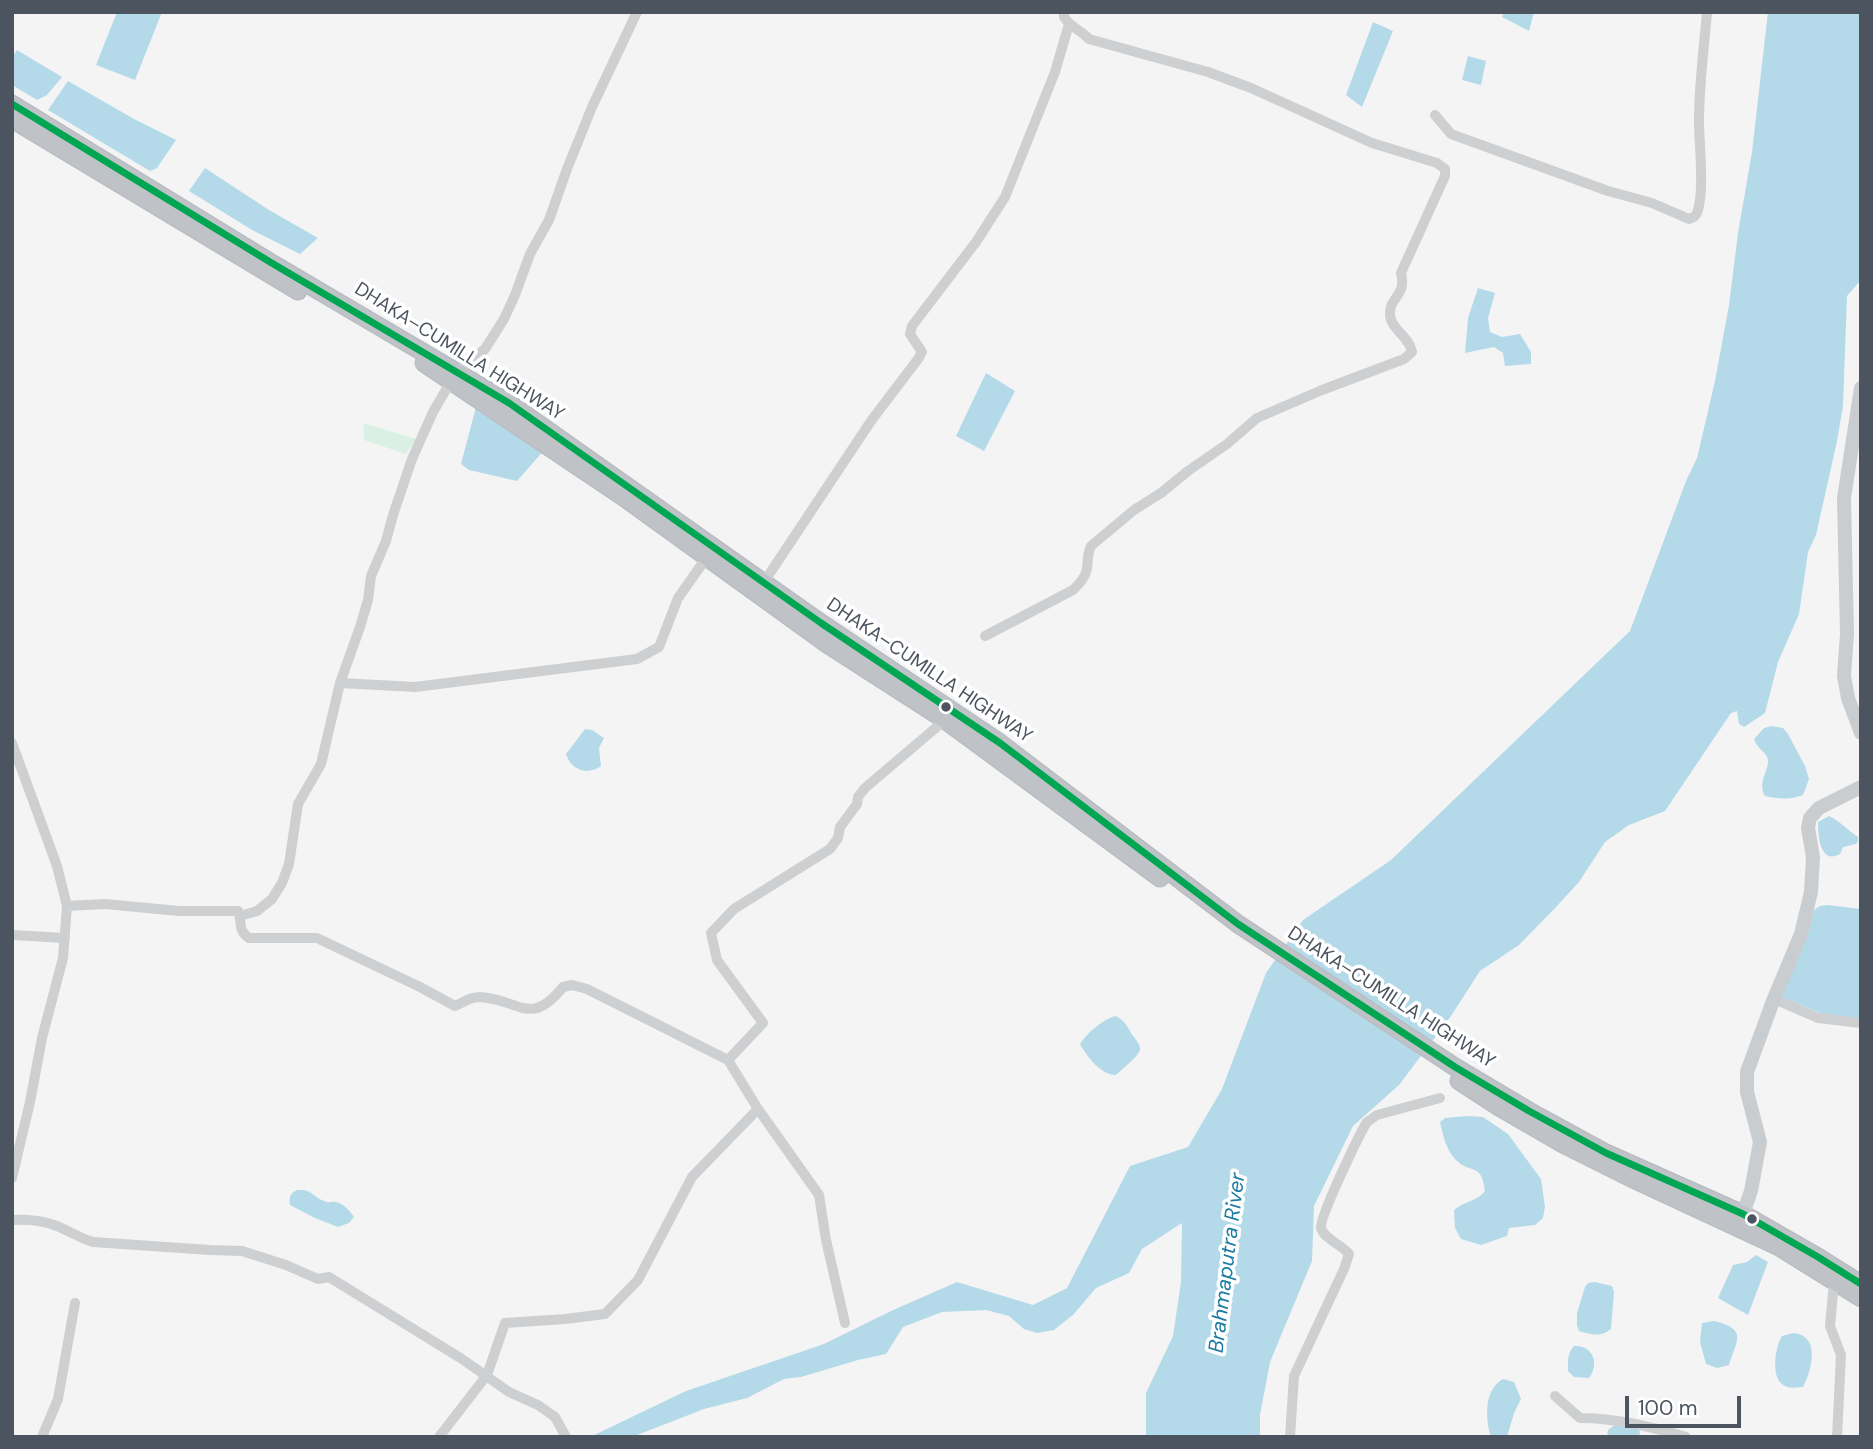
<!DOCTYPE html>
<html>
<head>
<meta charset="utf-8">
<style>
	body { margin:0 }
	#map { position:relative; width:1873px; height:1449px; overflow:hidden; background:#f4f4f4; font-family:"DM Sans",sans-serif }
	canvas { display:block }
	.frame { position:absolute; inset:0; border:14px solid #4c545f; pointer-events:none }
	.scale { position:absolute; left:1625px; top:1396px; width:116px; height:32px; box-sizing:border-box; border:4px solid #4c545f; border-top:0; padding-left:9px; font-size:21px; line-height:24px; white-space:nowrap; color:#4c545f; -webkit-text-stroke:5px #fff; paint-order:stroke }
</style>
</head>
<body>
<div id="map">
<canvas width="1873" height="1449"></canvas>
<div class="frame"></div>
<div class="scale">100 m</div>
</div>
<script>
const g = document.querySelector('canvas').getContext('2d');
g.lineJoin = 'round';
function fill(path, color) {
  g.fillStyle = color;
  g.fill(path, 'evenodd');
}
function stroke(path, color, width, dash) {
  g.strokeStyle = color;
  g.lineWidth = width;
  g.lineCap = dash ? 'butt' : 'round';
  g.setLineDash(dash || []);
  g.stroke(path);
}
function label(font, color, halo, rows, align = 'center') {
  g.font = font + ' "DM Sans",sans-serif';
  g.lineWidth = 7;
  g.setLineDash([]);
  g.textBaseline = 'middle';
  g.strokeStyle = halo;
  g.fillStyle = color;
  for (const [text, x, y, turn = 0] of rows) {
    g.save();
    g.translate(x, y);
    g.rotate((+turn || 0) * Math.PI / 180);
    g.textAlign = isNaN(turn) ? turn : align;
    if (halo) g.strokeText(text, 0, 0);
    g.fillText(text, 0, 0);
    g.restore();
  }
}
fill(new Path2D(`
	M363,423L416,439L406,454L364,440Z`), '#dbf0e5');
fill(new Path2D(`
	M117,12H162L135,80L96,65Z
	M1504,12H1534L1529,31L1502,17Z
	M1768,12H1861V280L1847,296L1843,406L1837,441L1816,535L1808,552L1799,614L1778,662L1765,713L1744,727L1739,724L1737,711L1731,713L1665,811L1629,825L1605,842L1579,882L1556,907L1519,945L1480,971L1451,1016L1399,1085L1353,1126L1314,1206L1312,1261L1270,1362L1260,1415V1437H1146V1393L1173,1336L1181,1282L1182,1223L1142,1249L1129,1273L1096,1288L1073,1315L1054,1330L1037,1333L1024,1329L1009,1316L986,1310L942,1312L903,1327L886,1354L858,1360L801,1377L784,1379L747,1398L704,1409L632,1437H590L686,1391L824,1344L891,1311L957,1282L1033,1305L1067,1288L1130,1166L1188,1147L1222,1089L1266,973L1303,920L1391,860L1630,631L1686,481L1697,458L1715,381L1729,305L1738,233L1752,152Z
	M1373,22L1393,31L1362,107L1346,95Z
	M17,50L62,77L47,95L37,100L12,85V57Z
	M1468,56L1486,61L1481,85L1462,80Z
	M68,81L134,119L176,140L157,168L150,171L48,110Z
	M205,168L269,210L318,238L300,254L252,230L189,191Z
	M1478,288L1495,293L1488,318L1490,332L1502,337L1520,334L1531,352V364L1505,366L1503,353L1494,347L1465,353L1468,318Z
	M986,373L1015,391L984,451L956,436Z
	M476,407L546,448L517,481L469,470L461,464Z
	M1772,726L1783,728L1788,734L1805,766L1809,779L1803,795C1790,800 1779,799 1765,796C1756,781 1772,768 1767,757C1763,750 1756,747 1754,739L1764,728Z
	M585,729L592,730L604,738L599,748L601,766C587,776 571,770 566,754Z
	M1829,816C1840,821 1847,830 1858,837V841L1856,844L1843,847L1840,854C1820,865 1818,836 1818,822Z
	M1827,905L1861,909V1021L1822,1014L1781,997L1814,910L1820,906Z
	M1115,1016C1123,1019 1127,1025 1131,1033C1133,1036 1140,1044 1140,1048C1141,1055 1122,1069 1116,1075C1101,1075 1087,1057 1080,1044C1087,1033 1102,1020 1115,1016Z
	M1467,1116L1483,1117L1508,1134L1541,1179L1545,1207L1543,1218L1535,1225L1509,1228L1507,1236L1481,1245L1461,1239L1455,1228L1454,1210C1464,1201 1478,1201 1485,1191C1481,1161 1471,1175 1456,1160C1446,1150 1443,1135 1440,1122L1445,1118Z
	M297,1190C312,1189 312,1196 324,1201C331,1204 328,1201 336,1202C344,1204 350,1211 354,1217L349,1223L338,1227L315,1218L290,1205C289,1197 290,1193 297,1190Z
	M1756,1255L1768,1262L1748,1315L1718,1298L1733,1265L1747,1262Z
	M1595,1282L1612,1286L1614,1292L1611,1329C1601,1338 1590,1334 1579,1331L1577,1325V1313L1585,1287L1588,1283Z
	M1714,1321C1749,1329 1736,1341 1729,1365L1717,1368L1706,1364L1700,1342L1702,1323Z
	M1793,1333C1821,1335 1812,1370 1803,1387C1798,1387 1790,1389 1785,1386C1770,1380 1775,1347 1782,1336Z
	M1574,1346C1593,1345 1600,1364 1589,1378L1574,1377L1568,1371C1568,1361 1567,1353 1574,1346Z
	M1503,1379L1514,1382L1521,1399L1514,1413L1507,1437H1491C1485,1419 1484,1389 1503,1379Z
	M1617,1424L1637,1426L1640,1432L1639,1437H1609L1607,1433L1609,1429Z`), '#b4daea');
const highway = new Path2D(`
	M12,104L270,262L509,403L821,623L1000,743L1238,924L1455,1067L1529,1111L1606,1153L1743,1214L1818,1257L1861,1284
	M12,119L298,291
	M424,363L622,496L827,644L945,720L1160,878
	M1459,1081L1499,1107L1563,1144L1635,1180L1779,1247L1861,1298`);
stroke(highway, '#babdc2', 19);
stroke(new Path2D(`
	M1435,115L1451,134L1608,191L1652,203L1689,219C1693,217 1695,218 1697,213C1705,192 1699,144 1699,121C1699,84 1704,48 1707,12
	M458,371L485,349L504,319L515,295L530,254L549,220L567,169L592,107L637,12
	M764,582L871,421L918,359L922,352L910,334L912,326L976,242L1005,197L1055,72L1069,24
	M985,636L1073,590C1079,584 1085,578 1087,569C1088,561 1087,554 1091,546L1134,510L1161,493L1188,471L1227,444L1257,418L1322,390L1404,359L1412,352C1410,337 1390,329 1390,314C1389,297 1407,296 1401,273L1445,176V169L1437,163L1372,143L1251,88L1208,72L1089,39C1081,30 1070,27 1064,17V12
	M340,683L415,687L637,659L659,647L678,598L707,557
	M12,743L57,866L67,906L63,958L42,1038L30,1102L12,1178
	M67,906L105,904L179,911H238C243,923 237,930 249,938H317L420,987L455,1006C464,1002 469,997 480,997C519,999 530,1028 563,987L572,985L587,989L728,1060L758,1109L819,1195L826,1240L845,1323
	M240,916L257,911L272,899L282,883L289,864L298,804L321,764L340,683L360,627L368,600L371,576L386,541L393,515L412,459L433,412L451,381
	M12,935L65,938
	M1774,999L1818,1018L1861,1023
	M728,1060L763,1023L717,960L711,933L734,909L830,849L838,838L840,827L857,804L858,797L865,788L945,720
	M12,1220C28,1219 42,1220 57,1226C69,1231 80,1238 93,1242L210,1250L242,1251L286,1265L318,1279L329,1277L462,1359L509,1392L538,1405L555,1417L566,1437
	M1834,1282L1830,1326L1841,1355L1837,1437
	M1555,1396L1580,1418C1616,1418 1652,1427 1686,1437
	M42,1437L58,1399L75,1303
	M439,1437L487,1375L505,1323L565,1319L605,1314L638,1280L692,1177L758,1109
	M1290,1437L1294,1376L1344,1269L1349,1254C1342,1245 1324,1239 1321,1228C1319,1218 1360,1133 1367,1122L1377,1115L1440,1098`), '#cecfd1', 10);
stroke(new Path2D(`
	M1861,388L1844,498L1847,634L1844,676L1848,698L1861,733
	M1743,1214L1751,1191L1760,1142L1747,1092V1072L1773,1001L1801,934L1811,892L1813,857L1808,828L1810,818L1819,808L1861,787`), '#cacdcf', 14);
stroke(highway, '#bfc3c8', 16);
stroke(new Path2D(`
	M12,104L270,262L509,403L821,623L1000,743L1238,924L1455,1067L1529,1111L1606,1153L1743,1214L1818,1257L1861,1284`), '#00a651', 7);
for (const [x, y, r, color] of [
	[946,707,6,"#4c545f"],
	[1752,1219,6,"#4c545f"]
]) {
  const dot = new Path2D();
  dot.arc(x, y, r, 0, 2 * Math.PI);
  g.fillStyle = color;
  g.fill(dot);
  stroke(dot, '#fff', 2.5);
}
label('19px', '#4c545f', '#fff', [
	["DHAKA–CUMILLA HIGHWAY",459,352,32],
	["DHAKA–CUMILLA HIGHWAY",929,671,34],
	["DHAKA–CUMILLA HIGHWAY",1391,998,33]
]);
label('italic 21px', '#1b7ba3', '#fff', [
	["Brahmaputra River",1228,1263,-83]
]);
</script>
</body>
</html>
